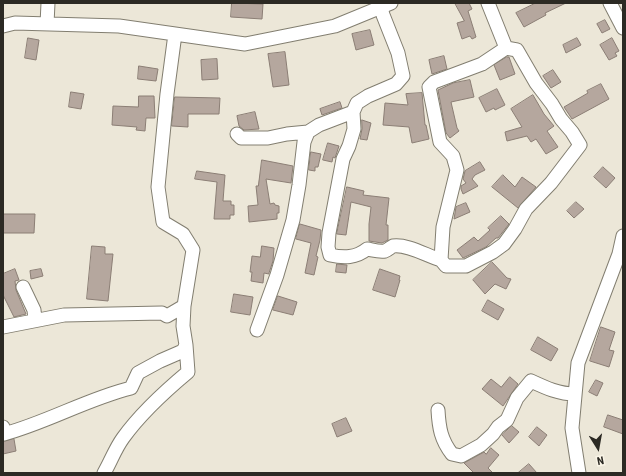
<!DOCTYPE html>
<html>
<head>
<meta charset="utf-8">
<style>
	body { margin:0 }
	#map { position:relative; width:626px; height:476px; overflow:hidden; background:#ece7d8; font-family:"Roboto Condensed",sans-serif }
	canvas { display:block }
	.frame { position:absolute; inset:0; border:4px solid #2c2a24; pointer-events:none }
	.north { position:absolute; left:578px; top:428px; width:40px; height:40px; -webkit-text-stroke:3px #f9f4e6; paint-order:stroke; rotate:169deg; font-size:11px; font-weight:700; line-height:16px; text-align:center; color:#2c2a24 }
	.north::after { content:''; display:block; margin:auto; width:14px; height:18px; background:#2c2a24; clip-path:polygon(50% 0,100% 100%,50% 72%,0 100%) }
</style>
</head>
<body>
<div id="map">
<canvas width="626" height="476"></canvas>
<div class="frame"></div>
<div class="north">N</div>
</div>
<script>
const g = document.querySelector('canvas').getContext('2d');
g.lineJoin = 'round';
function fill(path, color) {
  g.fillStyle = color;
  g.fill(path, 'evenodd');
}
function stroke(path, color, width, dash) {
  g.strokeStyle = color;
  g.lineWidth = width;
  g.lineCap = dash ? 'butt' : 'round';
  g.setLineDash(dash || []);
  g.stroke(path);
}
const building = new Path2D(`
	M232,3L263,4L262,19L231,17Z
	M455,3H469L472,9L468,11L476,37L472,39L470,36L462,39L457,23L464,21Z
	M536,3H566L545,13L546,15L524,27L516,13Z
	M605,20L610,29L602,33L597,24Z
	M370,30L374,45L356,50L352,34Z
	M28,38L39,40L36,60L25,58Z
	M577,38L581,45L566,53L563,45Z
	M612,38L619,51L615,53L617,56L609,60L600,45Z
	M285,52L289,85L273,87L268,54Z
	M444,56L447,69L432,74L429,60Z
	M507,57H509L515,74L500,80L494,65Z
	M217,59L218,79L202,80L201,60Z
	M139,66L158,69L156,81L138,79Z
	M553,70L561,82L551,88L543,76Z
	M470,80L474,97L451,102L457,128L459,131L450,138L446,133L438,90L453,83Z
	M601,84L609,99L572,119L564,107L588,93L587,91Z
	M497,89L505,105L495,110L494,108L486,112L479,98Z
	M71,92L84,94L81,109L69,107Z
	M422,93L425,125H426L429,139L412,143L409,127L383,125L385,103L408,105L406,94Z
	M533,95L544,114L554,126L547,131L558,147L546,154L536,139L531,142L527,136L507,141L505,132L522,127L511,109Z
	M139,96H154L155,118H146L145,131L136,130L137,127L112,125L113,106L138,107Z
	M175,97L220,98L219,114H188V127L172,126Z
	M340,102L342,108L322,115L320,109Z
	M255,112L259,129L244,130L239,126L237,116Z
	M362,120L371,123L367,140L360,139L362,129Z
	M328,143L339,146L335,158L333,157L332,162L323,160Z
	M311,152L321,154L318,167H315V171L309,170Z
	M262,160L293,166L291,183L266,179L270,204L274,203L275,205L279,206V213H277V219L249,222L248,206L258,205L256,186H258Z
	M480,162L485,170L475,175L472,179L478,186L463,194L461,189V186L466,183L463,179L465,171Z
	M603,167L615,178L606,188L594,177Z
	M197,171L225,175L223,201H231V205H234V215H230V219H214L217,182L195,179Z
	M503,175L515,187L522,177L536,187L518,208L492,187Z
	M347,187L364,191L363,195L389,198L386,225H388V240L382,243L369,241V224L371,207L351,202L346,235L337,234Z
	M576,202L584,209L574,218L567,211Z
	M466,203L470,212L454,219L456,207Z
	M3,214H35L34,233H3Z
	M501,216L509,224L498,238H496L486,247L463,258L457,250L474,237L478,241L490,230L488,228Z
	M300,224L321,230L320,240L316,256L318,257L314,275L305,273L311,243L296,239Z
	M92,246L105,247V254H113L108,301L87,299Z
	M262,246L274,248L273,261L269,273V274L264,273L263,283L251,281L252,272H250L252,256L260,257Z
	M492,262L507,278L511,279L506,289L495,284L485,294L473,280Z
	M337,264L347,265L346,273L336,272Z
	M15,269L19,280L15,281L16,290L26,314L14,317L3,295V274Z
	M41,269L43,276L31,279L30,271Z
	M380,269L400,276L399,280H400L395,297L373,290Z
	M234,294L253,297L250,315L231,312Z
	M278,296L297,302L293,315L273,310Z
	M488,300L504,309L498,320L482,311Z
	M601,327L615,332L609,350L614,351L609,367L590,361Z
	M538,337L558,349L551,361L531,350Z
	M510,377L518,384L503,406L482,389L491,379L501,387Z
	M596,380L603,383L597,396L589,392Z
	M608,415L623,420V434L604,427Z
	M346,418L352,431L337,437L332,424Z
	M512,426L519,432L509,443L502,435Z
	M537,427L547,435L539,446L529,437Z
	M14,439L16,451L3,454V442Z
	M491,448L499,455L488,468L493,473H474L464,463L484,452L486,454Z
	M529,464L537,473H518Z`);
fill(building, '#b5a79e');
stroke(building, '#8b7e75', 1);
const minor = new Path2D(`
	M488,3L506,48
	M610,3L623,28
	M381,7L383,15L398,53L403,76L396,84L368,96L357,103L353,112L354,129L349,146L343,159L329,233L328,247L330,255C344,258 356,258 367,249C373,250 379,252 385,251C388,250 391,247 393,246C408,244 427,256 441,260L443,227L457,170L453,156L440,142L429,87L434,82L482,64L506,48L517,50L536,83L552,104L561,119L572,132L580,145L551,183L526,209L515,229L504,244L493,252L466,266H446L441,260
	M47,24L48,3
	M3,26L15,23L119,26L245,44L335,26L391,3
	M237,134L241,138H268L287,134L308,132L319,125L353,112
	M23,287L34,310L35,320
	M3,327L64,315L162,313L167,316L184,306L193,250L183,234L163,222L158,187L167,94L175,34
	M257,330L277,275L293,220L299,185L304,142L308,132
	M438,410C439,428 441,440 452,454L461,456L481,445L493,434L498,427L507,420L517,398L531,381C546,388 559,394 575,394
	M3,427L4,434C48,422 87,399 131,388L138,373L160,361L183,351L186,345L183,326L184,306
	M104,473C111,461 115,449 123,438C141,413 164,392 188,372L186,345
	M579,473L572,428L578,363L619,254L623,236`);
stroke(minor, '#827e70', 15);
stroke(minor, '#fff', 13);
</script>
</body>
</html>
